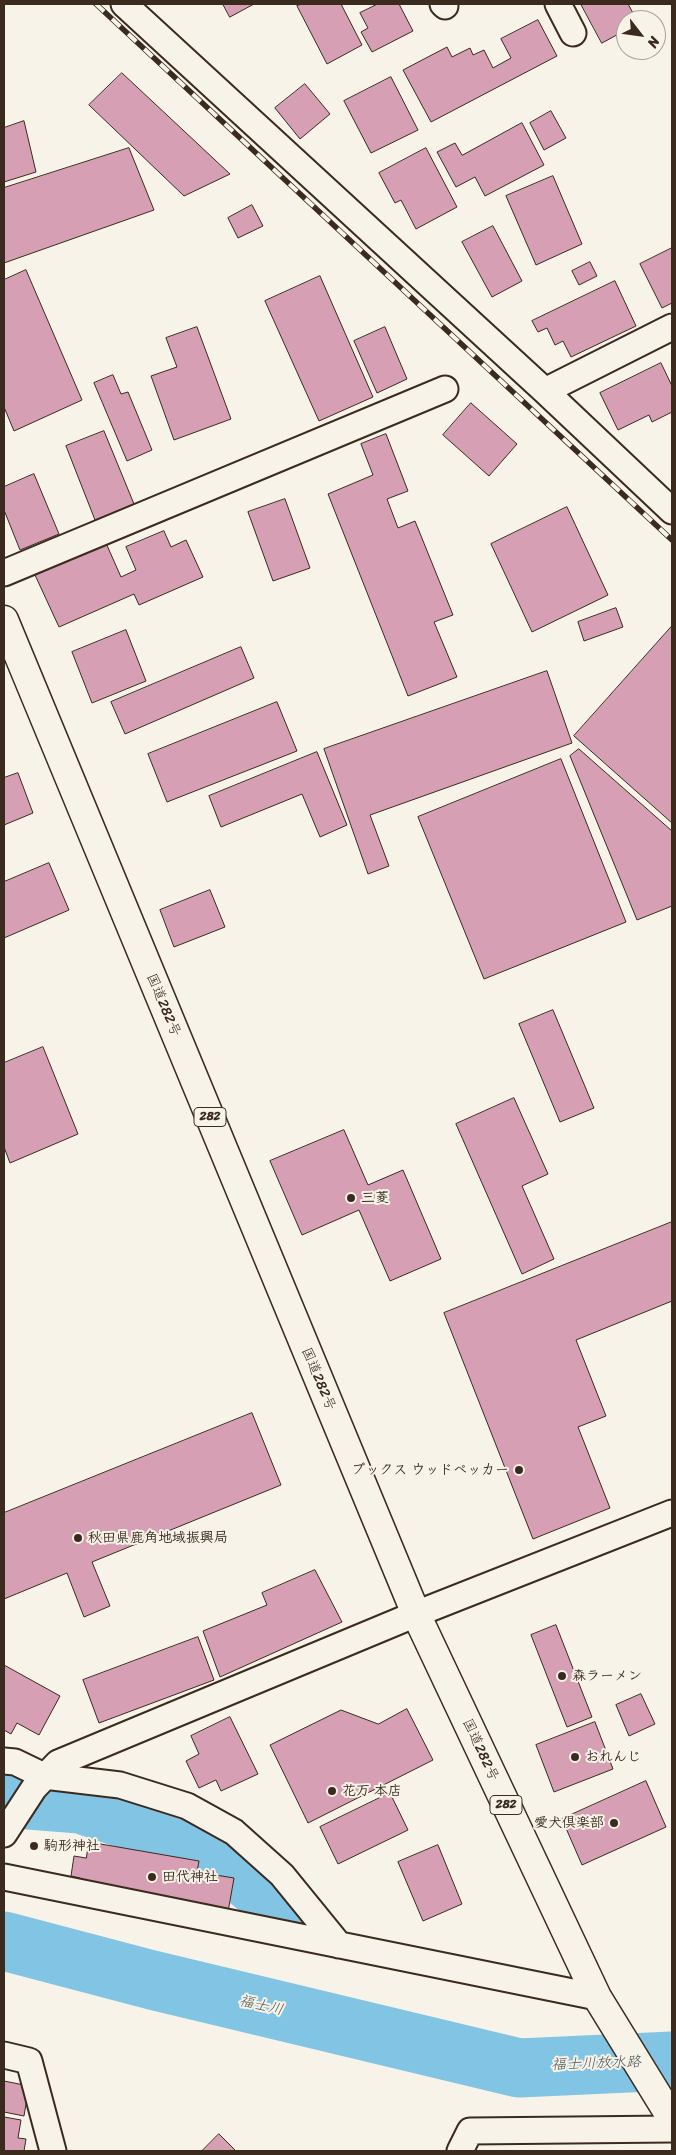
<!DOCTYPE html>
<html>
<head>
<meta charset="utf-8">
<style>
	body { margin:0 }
	#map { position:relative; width:676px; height:2155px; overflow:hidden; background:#f7f3e8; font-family:Sriracha,sans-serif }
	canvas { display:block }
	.frame { position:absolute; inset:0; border:5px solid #3b2a1e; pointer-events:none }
	.north { position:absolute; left:616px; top:10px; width:50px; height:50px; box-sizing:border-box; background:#f7f3e8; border:1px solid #aca397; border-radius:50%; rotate:120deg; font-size:14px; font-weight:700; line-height:20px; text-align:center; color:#3b2a1e }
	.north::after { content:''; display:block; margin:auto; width:18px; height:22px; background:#3b2a1e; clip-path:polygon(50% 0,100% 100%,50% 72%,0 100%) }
</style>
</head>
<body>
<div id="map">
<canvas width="676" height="2155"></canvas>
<div class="frame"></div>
<div class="north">N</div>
</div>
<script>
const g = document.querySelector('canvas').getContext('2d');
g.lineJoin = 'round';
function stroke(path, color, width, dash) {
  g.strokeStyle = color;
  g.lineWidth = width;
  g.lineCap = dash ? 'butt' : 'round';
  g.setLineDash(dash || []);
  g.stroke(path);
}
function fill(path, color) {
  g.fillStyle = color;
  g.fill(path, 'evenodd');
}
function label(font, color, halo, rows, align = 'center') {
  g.font = font + ' Sriracha,"Klee One",sans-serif';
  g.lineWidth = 4;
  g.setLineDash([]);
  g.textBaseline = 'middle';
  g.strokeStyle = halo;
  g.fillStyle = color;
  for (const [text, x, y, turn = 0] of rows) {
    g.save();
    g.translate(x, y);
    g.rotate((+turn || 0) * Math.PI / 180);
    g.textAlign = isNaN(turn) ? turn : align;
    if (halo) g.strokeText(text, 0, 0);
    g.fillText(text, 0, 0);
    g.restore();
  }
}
stroke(new Path2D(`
	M4,1798L80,1804L162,1831L224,1860L284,1909
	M4,1941L152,1980L519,2068L672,2061`), '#82c4e3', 59);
const building = new Path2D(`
	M223,4H254L230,17Z
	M302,4H341L362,45L327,64L297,6Z
	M378,4H399L413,31L372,52L361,32L368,28L360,13Z
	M581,4H628L637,20H626V30L602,43Z
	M538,20L557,56L431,122L403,70L447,47L452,57L470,48L473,55L484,50L493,68L511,58L501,39Z
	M122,73L230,174L184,196L89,105Z
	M391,77L418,130L371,153L344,101Z
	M305,84L330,114L300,139L275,108Z
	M551,111L566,138L544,150L530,123Z
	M24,121L36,172L4,182V128Z
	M522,123L544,165L485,196L475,177L456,187L437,152L455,143L462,155Z
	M129,148L154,210L4,263V188Z
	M426,148L457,207L416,229L401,200L395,203L379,173Z
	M553,176L582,244L536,265L506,196Z
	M252,205L263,226L238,238L228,218Z
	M493,226L522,281L492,297L462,242Z
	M672,248V303L662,308L640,264Z
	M590,262L597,276L579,285L572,271Z
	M26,270L82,400L14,431L4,407V280Z
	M320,276L373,397L319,421L265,301Z
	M615,281L636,326L571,357L563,341L555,345L547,328L538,332L532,321Z
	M197,327L231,419L174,440L151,376L177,367L166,338Z
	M385,327L407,379L377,393L354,341Z
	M661,363L672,386V412L652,422L649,415L618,430L600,393Z
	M113,375L121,394L128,392L152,450L127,461L94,383Z
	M471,403L517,444L489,476L443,435Z
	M104,431L134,504L95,520L66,446Z
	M386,434L408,491L387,499L398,528L415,521L453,615L434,622L457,677L408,696L328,494L373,475L361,444Z
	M34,474L59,534L20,550L4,510V487Z
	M285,499L310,568L273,581L248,512Z
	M567,507L608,595L532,632L491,544Z
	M164,531L171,547L186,540L203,577L139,605L134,594L59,627L35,575L106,543L121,577L136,570L126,547Z
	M616,608L623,627L584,641L578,622Z
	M672,626V823L574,736Z
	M126,630L146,681L92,703L72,652Z
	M241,647L254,678L125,734L111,702Z
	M547,671L572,743L370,815L389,866L368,874L324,749Z
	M277,702L297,751L167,802L148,754Z
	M579,749L672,831V906L637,920L570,756Z
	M317,752L347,825L320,837L302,794L221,827L209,796Z
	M561,759L626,922L484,979L418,817Z
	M18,773L33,813L4,825V778Z
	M49,863L69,910L4,938V882Z
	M210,890L225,927L174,947L160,910Z
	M553,1010L594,1108L560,1122L519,1024Z
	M43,1047L78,1134L10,1163L4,1147V1063Z
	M514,1098L548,1174L522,1186L554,1259L522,1274L456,1124Z
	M344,1130L368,1185L403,1170L441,1259L390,1281L359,1210L302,1235L270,1161Z
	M672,1222V1301L576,1340L606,1416L578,1427L610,1508L533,1539L444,1313Z
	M252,1413L281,1485L92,1562L110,1606L84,1617L67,1573L4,1599V1513Z
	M315,1570L342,1622L220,1677L203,1631L267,1605L262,1593Z
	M556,1625L592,1717L567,1727L531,1635Z
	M198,1637L214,1680L99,1723L83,1680Z
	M4,1665L60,1696L39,1735L17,1723L11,1734L4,1730Z
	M641,1694L655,1724L629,1736L616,1705Z
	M407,1709L433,1760L308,1823L270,1745L341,1710L378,1724Z
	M230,1717L258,1774L221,1791L216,1780L199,1788L186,1761L199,1754L191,1736Z
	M595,1722L613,1769L554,1792L536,1745Z
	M646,1781L666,1827L582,1865L562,1819Z
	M390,1793L408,1830L338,1864L320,1827Z
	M89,1842L199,1861L197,1872L234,1878L228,1912L79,1886L80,1878L71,1876L74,1856L86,1858Z
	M438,1845L462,1904L423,1921L398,1862Z
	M4,2081L29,2086L24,2116L4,2112Z
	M4,2117L21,2120L18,2138L26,2139L24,2151H4Z
	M219,2134L236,2151H202Z`);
fill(building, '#d69fb3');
stroke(building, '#3b2a1e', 1);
const minor = new Path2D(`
	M124,4L545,391L672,511
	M443,4L445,6
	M558,4L573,33
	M545,391L672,327
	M4,573L445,389
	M4,1761L15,1762L44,1776L120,1785L187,1806L234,1832L282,1875L339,1945
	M4,1834L34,1788L58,1763L416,1614L672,1513
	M4,1877L597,1997
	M4,2055L29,2061L53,2151
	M460,2151L470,2131L672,2129`);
const trunk = new Path2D(`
	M4,620L416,1614L597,1997L672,2119`);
stroke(minor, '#3b2a1e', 29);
stroke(trunk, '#3b2a1e', 31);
stroke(minor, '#f7f3e8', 25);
stroke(trunk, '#f7f3e8', 28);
const rail = new Path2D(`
	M96,4L672,540`);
stroke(rail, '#3b2a1e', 5.5);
stroke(rail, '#f7f3e8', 4, [11]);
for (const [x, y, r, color] of [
	[351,1198,5,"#3b2a1e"],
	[519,1470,5,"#3b2a1e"],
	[78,1538,5,"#3b2a1e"],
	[562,1676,5,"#3b2a1e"],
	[575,1757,5,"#3b2a1e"],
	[332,1791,5,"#3b2a1e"],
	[614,1823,5,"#3b2a1e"],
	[34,1846,5,"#3b2a1e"],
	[152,1877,5,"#3b2a1e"]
]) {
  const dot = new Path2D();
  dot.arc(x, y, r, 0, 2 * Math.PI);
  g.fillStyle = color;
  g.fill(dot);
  stroke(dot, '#f7f3e8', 2);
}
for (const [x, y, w] of [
	[210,1117,32],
	[506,1805,32]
]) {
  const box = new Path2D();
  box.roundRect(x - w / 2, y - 9.5, w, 19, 4);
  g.fillStyle = '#f7f3e8';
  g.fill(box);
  stroke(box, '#3b2a1e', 1);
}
label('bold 12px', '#3b2a1e', null, [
	["282",210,1117],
	["282",506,1805]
]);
label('14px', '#3b2a1e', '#f7f3e8', [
	["国道282号",163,1005,67],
	["国道282号",318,1379,67],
	["国道282号",480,1750,65]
]);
label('bold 14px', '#3b2a1e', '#f7f3e8', [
	["三菱",361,1198],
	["ブックス ウッドペッカー",509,1470,"right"],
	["秋田県鹿角地域振興局",88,1538],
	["森ラーメン",572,1676],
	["おれんじ",585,1757],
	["花万 本店",342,1791],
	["愛犬倶楽部",604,1823,"right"],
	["駒形神社",44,1846],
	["田代神社",162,1877]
], 'left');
label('italic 15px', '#505859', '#f7f3e8', [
	["福士川",261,2006,13],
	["福士川放水路",596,2064,-2]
]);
</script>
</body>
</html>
